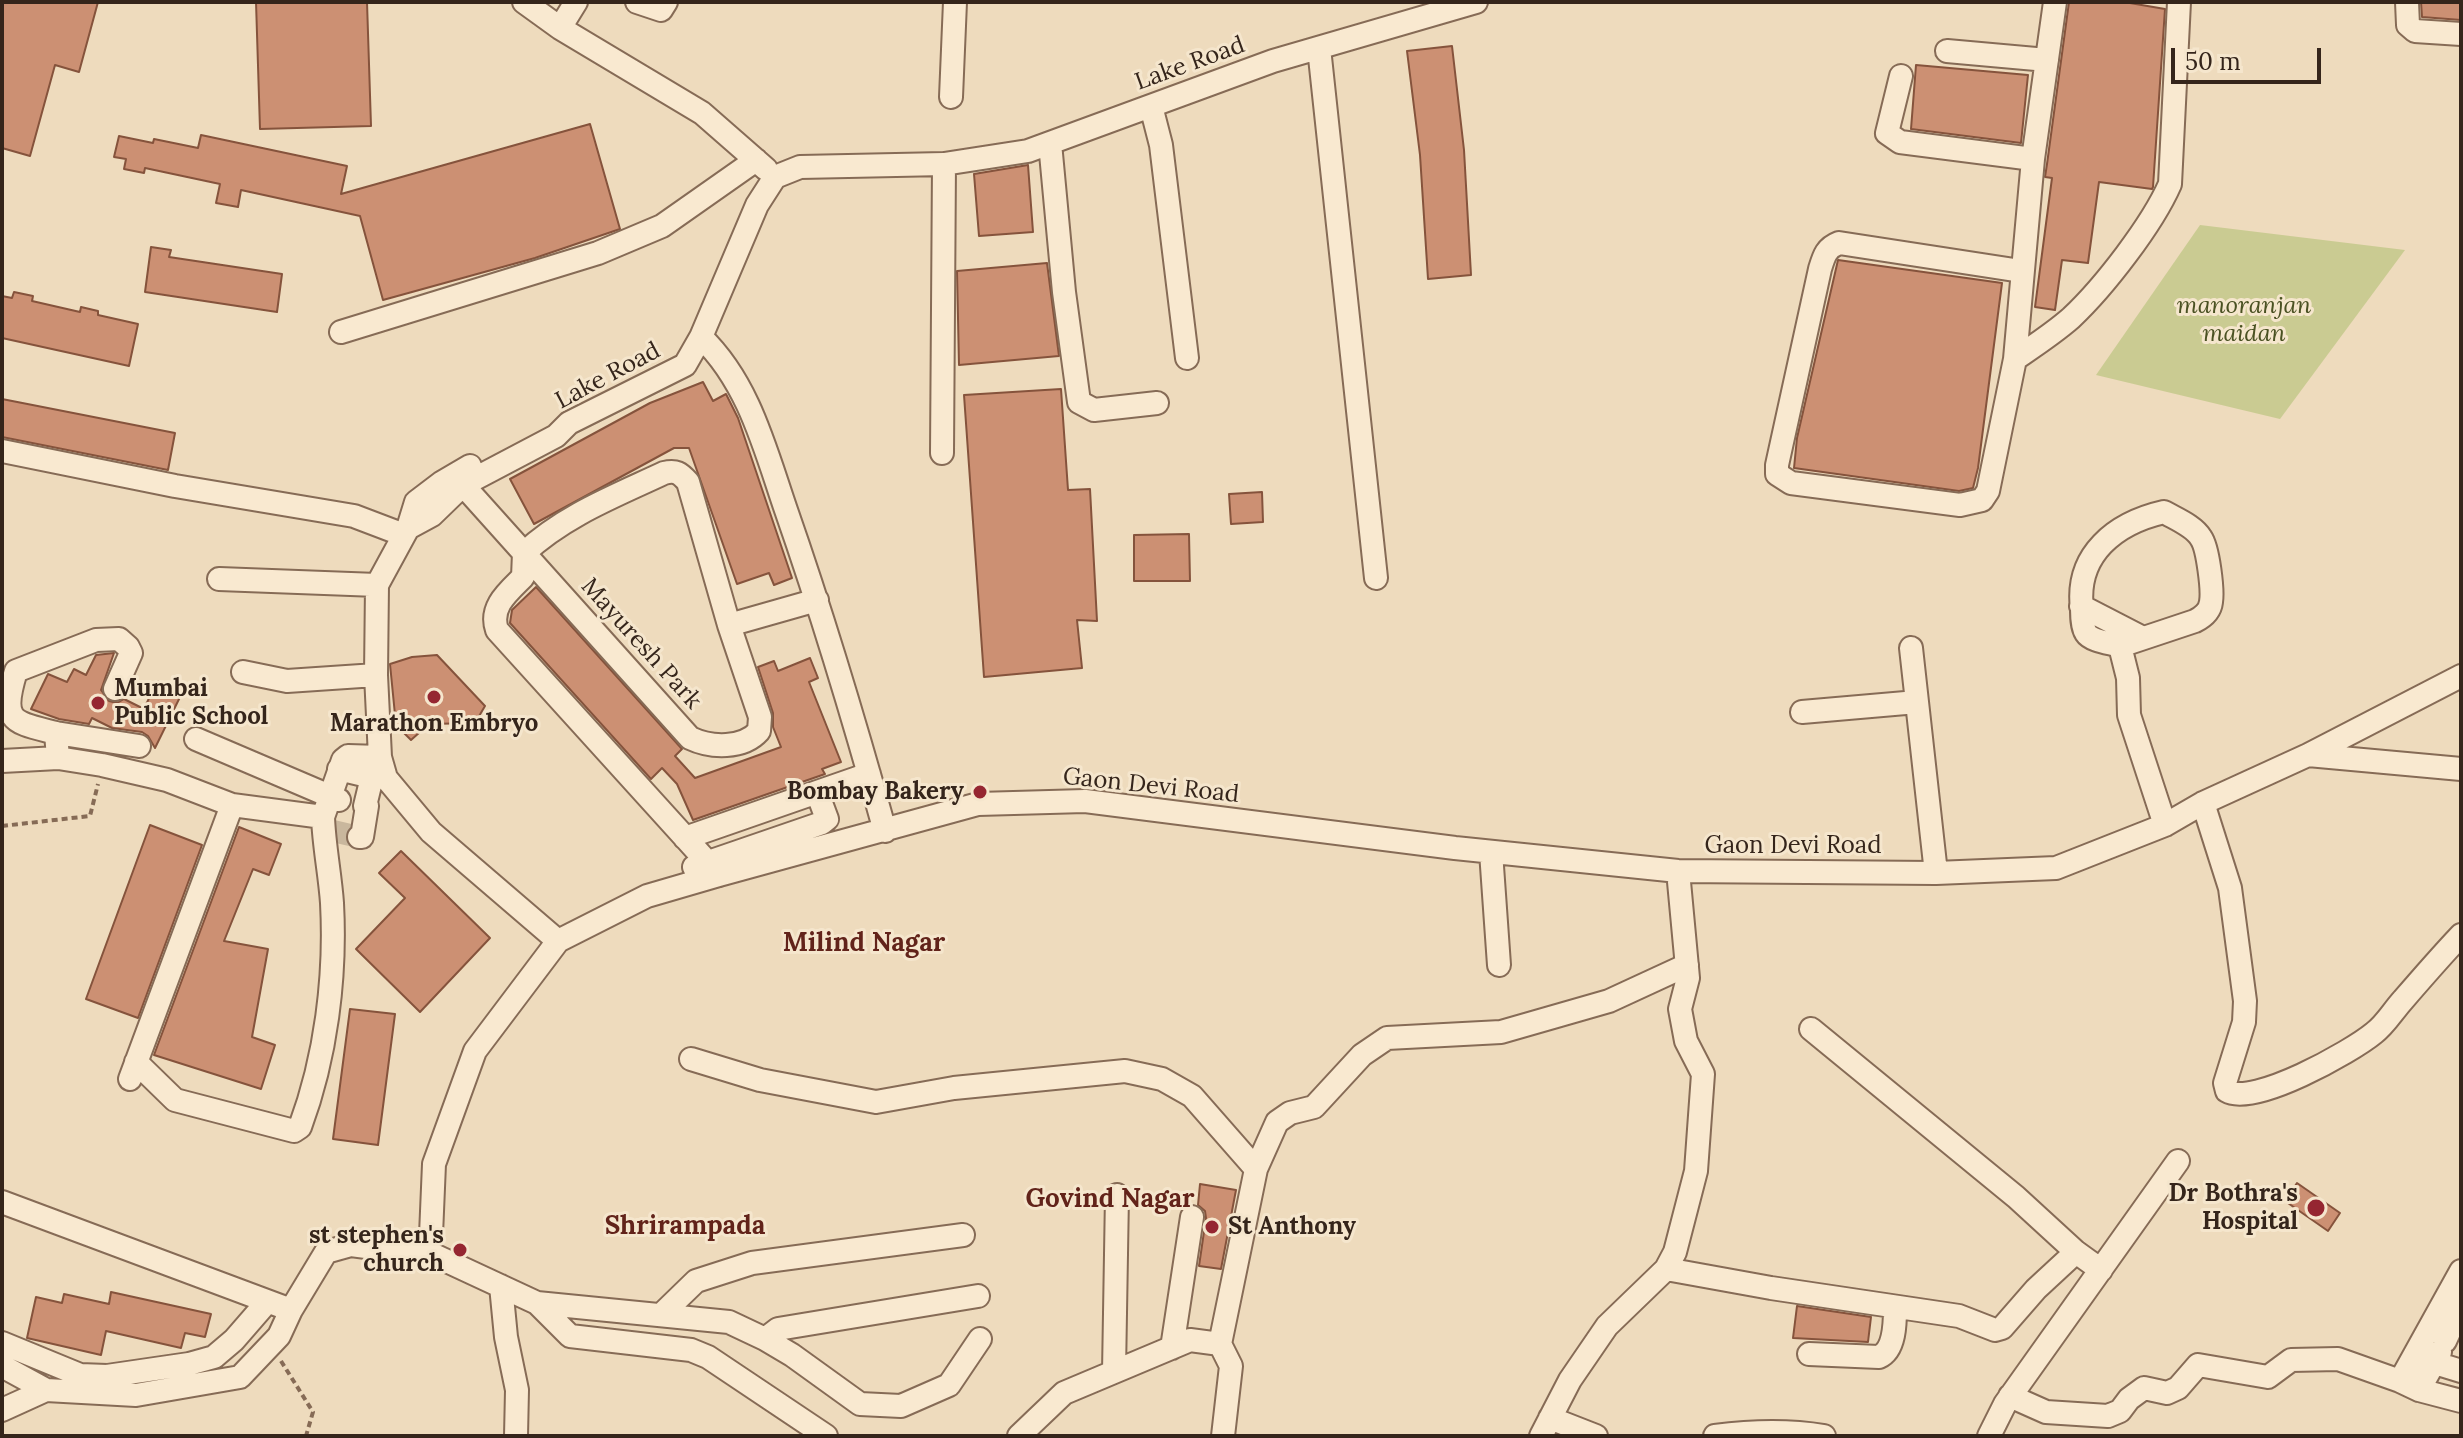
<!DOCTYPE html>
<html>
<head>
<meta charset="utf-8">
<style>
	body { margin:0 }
	#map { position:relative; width:2463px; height:1438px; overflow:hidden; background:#eedbbd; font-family:Lora,serif }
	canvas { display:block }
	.frame { position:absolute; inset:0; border:4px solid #35251b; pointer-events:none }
	.scale { position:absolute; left:2171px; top:48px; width:150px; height:36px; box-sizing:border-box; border:4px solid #35251b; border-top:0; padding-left:10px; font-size:24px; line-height:28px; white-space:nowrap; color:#35251b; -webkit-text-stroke:6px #f5e6cd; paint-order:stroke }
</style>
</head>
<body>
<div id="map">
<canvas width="2463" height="1438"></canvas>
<div class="frame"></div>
<div class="scale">50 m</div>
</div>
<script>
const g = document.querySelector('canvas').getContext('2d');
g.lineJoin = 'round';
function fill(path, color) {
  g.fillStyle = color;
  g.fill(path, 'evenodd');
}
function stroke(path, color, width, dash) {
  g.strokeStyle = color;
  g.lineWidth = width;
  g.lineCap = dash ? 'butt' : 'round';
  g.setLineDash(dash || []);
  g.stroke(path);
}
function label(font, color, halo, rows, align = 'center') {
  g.font = font + ' Lora,serif';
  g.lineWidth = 6;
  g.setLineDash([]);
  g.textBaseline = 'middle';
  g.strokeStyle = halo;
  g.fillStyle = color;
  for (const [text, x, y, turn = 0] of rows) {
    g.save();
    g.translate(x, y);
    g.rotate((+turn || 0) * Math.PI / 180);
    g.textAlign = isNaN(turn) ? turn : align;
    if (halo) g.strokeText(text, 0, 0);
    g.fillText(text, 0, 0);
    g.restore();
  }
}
fill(new Path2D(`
	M2200,225L2405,250L2280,419L2096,375Z`), '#cacb92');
const building = new Path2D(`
	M2,2H98L79,72L55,65L30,156L2,148Z
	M256,2H367L371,126L260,129Z
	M2069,2H2124L2165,9L2153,187L2152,189L2099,182L2088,263L2062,260L2055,310L2035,307L2052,178L2045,177L2047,164Z
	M2421,2H2461V20L2422,17Z
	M1452,46L1464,150L1471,275L1428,279L1420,155L1407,51Z
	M1916,65L2028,75L2021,143L1911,129Z
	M590,124L620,229L535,258L383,300L360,216L241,190L238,207L216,203L220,184L145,168L144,173L124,169L126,159L114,157L119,136L153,143L154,139L198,148L201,135L347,166L341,194Z
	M1028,165L1033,232L979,236L974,174Z
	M151,247L171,250L169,257L282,274L277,312L145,292Z
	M1838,260L2002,283L1978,468L1973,488L1959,491L1794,468L1797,438Z
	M1047,263L1059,356L959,365L957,271Z
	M14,292L33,296L32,301L80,312L81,307L98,311V315L138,324L129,366L2,338V296L12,298Z
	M703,382L713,401L726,394L738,418L792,578L774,585L769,573L737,584L689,448H674L534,524L510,479L650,403Z
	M1061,389L1068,490L1090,489L1097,621L1077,620L1082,668L984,677L964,395Z
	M2,399L175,433L168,470L2,437Z
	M1262,492L1263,522L1231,524L1229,494Z
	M1189,534L1190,581H1134V535Z
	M536,587L682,749L675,756L695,778L781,747L773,727V713L758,667L774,661L778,671L810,658L818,678L809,682L841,762L822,769L825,774L693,820L677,784L662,768L651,779L510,623L512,610Z
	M114,653L101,690L109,701L117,703L124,699L144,709L157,681L182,693L155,748L148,736L142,732L112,728L92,718L89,724L59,719L31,709L48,674L67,682L74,669L86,675L96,655Z
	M437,655L485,706L475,723L429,724L411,740L396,725L390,664L412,657Z
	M150,825L202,845L138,1018L86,999Z
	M239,827L281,844L269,875L253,869L224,941L268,949L252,1037L275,1045L261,1089L154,1055Z
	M401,851L490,938L420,1012L356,949L405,898L379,873Z
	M350,1009L395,1014L378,1145L333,1139Z
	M2297,1183L2340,1213L2328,1231L2285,1201Z
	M1200,1184L1236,1190L1221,1269L1199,1266L1206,1218L1205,1211L1198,1205Z
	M111,1292L211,1314L205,1337L185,1333L181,1348L106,1331L101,1355L27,1338L36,1297L62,1303L64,1294L109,1304Z
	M1797,1306L1871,1317L1868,1342L1793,1338Z`);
fill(building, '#cc9073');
stroke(building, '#85533c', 2);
stroke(new Path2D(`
	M333,831L359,837`), '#c9b79d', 22, [22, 11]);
const minor = new Path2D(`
	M524,2L560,28L702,113L766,169
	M637,2L661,10L666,2
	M2407,2L2408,25L2415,31L2461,34
	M560,28L576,2
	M1319,48L1376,578
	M1947,51L2047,60
	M1901,76L1887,133L1900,142L2033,159
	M951,97L955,2
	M1151,106L1161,145L1187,358
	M1050,143L1064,292L1079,402L1094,410L1157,403
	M2021,271L1839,243C1826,248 1824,256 1820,269L1777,465V474L1791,483L1960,505L1982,500L1988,491L2015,359L2033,159L2055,2
	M341,332L598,253L662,226L756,160
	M701,337C749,383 765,449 786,510C823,616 855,723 885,831
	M2015,359C2034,346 2054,333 2071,318C2104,287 2152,225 2170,184L2179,2
	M2,451L175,486L354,516L404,535
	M942,453L944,164
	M463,485L690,738C711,748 743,749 759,731L760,717L729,625
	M408,528L416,502L441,483L470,466
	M219,579L377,585
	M2081,606L2143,638
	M2120,646L2195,621C2203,617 2210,611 2211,602C2213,590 2208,548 2201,538C2194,526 2176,519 2164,512C2116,523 2075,554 2082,609C2082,616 2082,627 2086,633C2091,641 2111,643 2120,646L2128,678L2129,715L2165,825
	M1911,648L1936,873
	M243,672L287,681L376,675
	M1802,712L1917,702
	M56,733L139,746
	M196,739L339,800
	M2308,755L2461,769
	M58,758L56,733C13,722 0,723 16,671L96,640L119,639L128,647L131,653L115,689
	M2,761L58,758L102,765L167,780L232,805L323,817L343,760L348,756L380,757
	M339,769L372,777L365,806
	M2203,803L2230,888L2245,1001L2244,1022L2225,1083L2227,1091C2253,1107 2351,1052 2374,1033C2385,1025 2393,1011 2403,1000C2422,978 2441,956 2461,935
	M359,837H362L367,806
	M685,838L869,774
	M1491,852L1499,965
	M694,867L822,823L827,819L817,792
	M719,875L497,630C489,607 508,592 523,577L524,553C565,515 615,496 664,473C676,470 680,473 688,482L729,625L817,600
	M558,941L431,832L386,778L380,757L376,675L377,585L408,528L432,515L463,485L556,436L569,423L685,365L701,337L757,205L775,177L800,167L944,164L1028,151L1273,61L1476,2
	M1811,1029L2016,1197L2076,1252L2101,1270
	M691,1059L760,1080L876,1102L954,1088L1125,1071L1162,1079L1192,1096L1256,1169L1220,1344
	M136,1062L175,1100L294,1131L300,1127C326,1057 336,977 332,903C330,874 324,846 323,817
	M130,1079L232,805
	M1256,1169L1277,1122L1290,1113L1314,1107L1362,1055L1387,1038L1501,1032L1609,1001L1687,965
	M2,1202L291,1310
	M423,1250L431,1235L434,1164L475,1051L558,941L647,896L719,875L978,804L1085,801L1455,848L1678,871L1936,873L2056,868L2165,825L2203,803L2308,755L2461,676
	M1666,1269L1771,1288L1959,1316L1995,1330L2002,1328L2036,1289L2076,1252
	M2461,1271L2400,1381L2419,1390L2461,1401
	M501,1286L506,1337L517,1390L516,1436
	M537,1303L729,1322L765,1339L792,1355L860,1404L901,1406L949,1385L980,1339
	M662,1314L696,1281L752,1263L963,1235
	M765,1339L778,1329L978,1296
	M2445,1341L2461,1306
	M2,1343L80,1375L107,1376L189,1364L214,1357L234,1340L267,1302
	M1220,1344L1231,1366L1223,1436
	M1172,1348L1192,1217
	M1809,1354L1879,1357C1895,1350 1895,1323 1895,1308
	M2435,1363L2461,1371
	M2,1366L46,1390
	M1114,1372L1117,1195
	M2419,1390L2440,1352
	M2010,1396L2046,1412L2108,1416L2120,1411L2129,1399L2144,1388L2167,1393L2178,1388L2198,1365L2268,1377L2291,1360L2338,1359L2400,1381
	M2,1410L46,1390L136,1395L240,1377L279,1336L291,1310L326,1252L351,1245L397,1251L423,1250L537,1303L570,1336L691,1350L708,1357L826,1436
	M1550,1418L1596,1436
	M1019,1436L1064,1393L1190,1340L1220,1344
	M1541,1436L1570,1380L1607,1326L1666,1269L1675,1252L1696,1171L1703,1074L1686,1041L1680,1009L1688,978L1678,871
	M1715,1436C1752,1431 1788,1430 1824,1436
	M1989,1436L2005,1404L2178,1161`);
stroke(minor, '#866b56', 26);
stroke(new Path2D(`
	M2,826L90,816L98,784
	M281,1361L313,1412L306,1436`), '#866b56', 4, [6, 4]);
stroke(minor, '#f9e9d0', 22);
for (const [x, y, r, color] of [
	[434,697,8,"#952631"],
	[98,703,8,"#952631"],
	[980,792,8,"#952631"],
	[2316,1208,10,"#952631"],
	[1212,1227,8,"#952631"],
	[460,1250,8,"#952631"]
]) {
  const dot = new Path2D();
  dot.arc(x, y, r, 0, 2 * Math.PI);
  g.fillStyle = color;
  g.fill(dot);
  stroke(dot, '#f5e6cd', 3);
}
label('24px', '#35251b', '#f5e6cd', [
	["Lake Road",1190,64,-20],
	["Lake Road",608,376,-28],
	["Mayuresh Park",641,644,48],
	["Gaon Devi Road",1151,786,6],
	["Gaon Devi Road",1793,846]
]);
label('italic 24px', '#4a5122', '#f5e6cd', [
	["manoranjan",2244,306],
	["maidan",2244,334]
]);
label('bold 24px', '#35251b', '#f5e6cd', [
	["Mumbai",114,689,"left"],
	["Public School",114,717,"left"],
	["Marathon Embryo",434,724,"center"],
	["Bombay Bakery",964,792],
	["Dr Bothra's",2298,1194],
	["Hospital",2298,1222],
	["St Anthony",1228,1227,"left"],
	["st stephen's",444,1236],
	["church",444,1264]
], 'right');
label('bold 26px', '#62231a', '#f5e6cd', [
	["Milind Nagar",864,944],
	["Govind Nagar",1110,1200],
	["Shrirampada",685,1227]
]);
</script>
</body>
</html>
